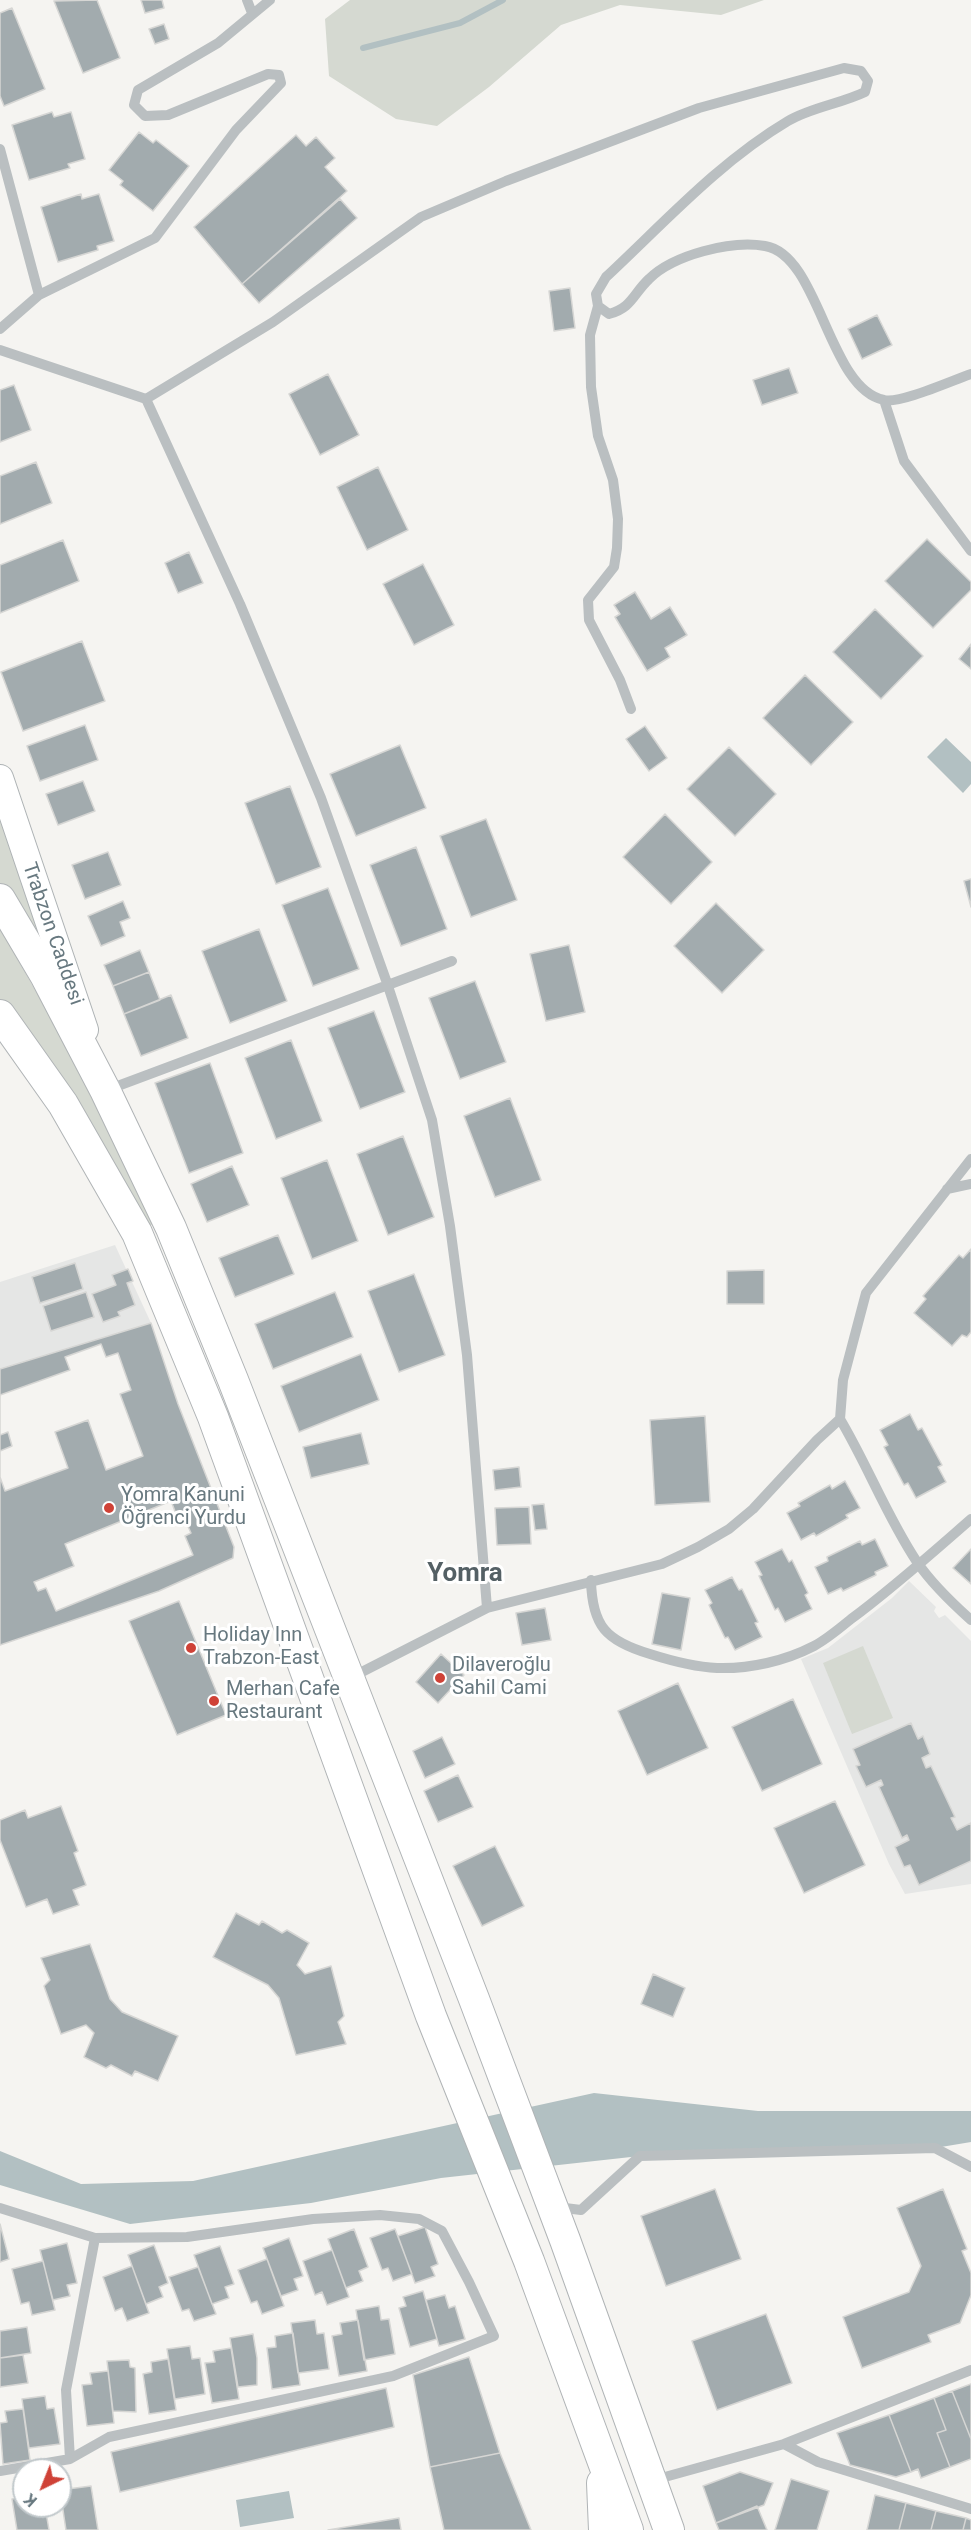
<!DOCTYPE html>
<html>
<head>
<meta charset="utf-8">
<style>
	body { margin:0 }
	#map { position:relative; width:971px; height:2530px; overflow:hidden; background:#f5f4f1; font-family:Roboto,sans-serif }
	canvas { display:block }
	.north { position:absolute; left:12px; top:2458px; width:60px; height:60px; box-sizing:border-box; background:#fff; border:2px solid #c2c9cc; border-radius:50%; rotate:223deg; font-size:16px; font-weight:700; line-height:24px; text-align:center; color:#67787f }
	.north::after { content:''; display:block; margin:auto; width:21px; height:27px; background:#cf4237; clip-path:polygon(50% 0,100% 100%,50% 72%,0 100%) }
</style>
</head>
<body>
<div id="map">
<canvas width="971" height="2530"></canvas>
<div class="north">K</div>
</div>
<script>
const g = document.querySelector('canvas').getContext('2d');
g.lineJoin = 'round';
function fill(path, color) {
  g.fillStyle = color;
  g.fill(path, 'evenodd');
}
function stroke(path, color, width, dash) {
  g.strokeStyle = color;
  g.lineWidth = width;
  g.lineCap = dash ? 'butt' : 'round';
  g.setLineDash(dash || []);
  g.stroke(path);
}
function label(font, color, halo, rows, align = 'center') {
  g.font = font + ' Roboto,sans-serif';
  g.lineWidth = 6;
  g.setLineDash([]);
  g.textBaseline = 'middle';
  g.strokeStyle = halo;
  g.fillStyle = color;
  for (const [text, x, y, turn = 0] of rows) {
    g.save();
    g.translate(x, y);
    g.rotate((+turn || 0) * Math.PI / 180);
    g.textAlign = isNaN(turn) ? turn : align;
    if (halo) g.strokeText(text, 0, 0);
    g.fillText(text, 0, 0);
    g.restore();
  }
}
fill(new Path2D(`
	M115,1245L151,1323L0,1369V1282Z
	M909,1581L936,1607L934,1611L939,1618L945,1615L971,1641V1884L905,1894L889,1864L801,1659L828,1648L892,1598Z`), '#e5e6e5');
fill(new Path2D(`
	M350,0H764L721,15L620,5L561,25L489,87L437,126L396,119L329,76L325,19Z
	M0,817L59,983L0,883Z
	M0,928L102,1108L154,1224L144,1227L0,1008Z
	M863,1646L893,1718L852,1734L823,1663Z`), '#d5d9d1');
fill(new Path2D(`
	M946,738L971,762V784L963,793L927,757Z
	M594,2093L758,2111H971V2142L935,2148L640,2156L441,2178L311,2203L130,2224L0,2185V2151L81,2184L193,2181Z
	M289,2491L294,2518L240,2527L236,2500Z`), '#b2c0c2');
stroke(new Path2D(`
	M363,48L460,23L503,0`), '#b2c0c2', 6);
const building = new Path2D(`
	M97,0L120,58L83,73L54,1Z
	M141,0H162L164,8L145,13Z
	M12,8L45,89L4,106L0,96V13Z
	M164,24L169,39L155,44L149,29Z
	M52,112L54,117L71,112L85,159L68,164L70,168L29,180L12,125Z
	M139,132L153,143L156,140L189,166L153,211L120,185L123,181L109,170Z
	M296,135L306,146L316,137L335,158L325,167L347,191L242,284L194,227Z
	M81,194L82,199L99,194L114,241L97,246L98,250L58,262L41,207Z
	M340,199L357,218L259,303L242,284Z
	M570,288L575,328L554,331L549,291Z
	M877,315L892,345L862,359L848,329Z
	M789,368L798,393L762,405L753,380Z
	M328,374L359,435L320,455L289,394Z
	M14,385L31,430L0,442V390Z
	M36,462L52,503L0,524V476Z
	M378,467L408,530L367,550L337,487Z
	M927,539L971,582V590L933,628L885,581Z
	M63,540L79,581L0,613V565Z
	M189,552L203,583L178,593L165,563Z
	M423,564L454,625L414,645L383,584Z
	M635,592L651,619L670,607L687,635L665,648L670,657L647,671L615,617L620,614L614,605Z
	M875,609L923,656L881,699L833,652Z
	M82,641L105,701L23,731L1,672Z
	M971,644V669L959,659Z
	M805,675L853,722L811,765L763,718Z
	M85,725L98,760L40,781L27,746Z
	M645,726L667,758L649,771L626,739Z
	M400,745L426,808L356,836L330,774Z
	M729,747L776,794L735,836L687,789Z
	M83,781L95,811L58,825L46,794Z
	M290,786L321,867L276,884L245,803Z
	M665,814L712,862L671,904L623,857Z
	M486,819L517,900L471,917L440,836Z
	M416,847L447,929L401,946L370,865Z
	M108,852L121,885L85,899L72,865Z
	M971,879V907L964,881Z
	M328,888L359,969L313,986L282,905Z
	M123,901L130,918L120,922L125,936L101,946L88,916Z
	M716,903L764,950L722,993L674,946Z
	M259,929L287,1001L230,1023L202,951Z
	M569,945L585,1012L546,1021L530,954Z
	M140,950L149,972L113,986L104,965Z
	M149,972L160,1000L124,1014L113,986Z
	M475,981L506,1062L460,1079L429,998Z
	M171,995L188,1038L141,1056L124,1014Z
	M374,1011L405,1092L360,1109L328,1028Z
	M291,1040L322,1121L276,1139L245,1058Z
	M210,1063L243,1153L189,1173L155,1083Z
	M510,1098L541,1180L495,1197L464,1116Z
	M403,1136L434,1217L388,1235L357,1154Z
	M327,1160L358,1241L312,1259L281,1178Z
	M232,1166L249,1205L207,1222L191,1184Z
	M278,1235L294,1274L235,1297L219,1258Z
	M971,1249V1332L967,1337L962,1335L952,1346L914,1313L926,1299L923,1296L959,1255L963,1258Z
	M75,1263L83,1289L40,1303L32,1277Z
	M128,1269L133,1281L127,1283L135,1305L118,1312L120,1316L103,1322L92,1294L116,1285L112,1275Z
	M764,1270V1304H727V1271Z
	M414,1274L445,1355L399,1372L368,1291Z
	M86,1292L94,1317L51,1331L43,1306Z
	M335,1292L353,1337L273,1369L255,1324Z
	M151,1323L178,1404L234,1547L233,1558L159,1591L0,1645V1369Z
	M101,1344L106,1357L118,1353L131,1390L120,1394L143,1456L106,1470L88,1420L55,1432L68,1468L5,1491L0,1477V1451L12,1446L8,1432L0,1435V1395L70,1370L65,1357Z
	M361,1354L379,1400L299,1432L281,1386Z
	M910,1414L918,1430L922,1428L942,1465L938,1467L946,1482L916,1498L908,1483L904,1485L884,1447L888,1445L880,1430Z
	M705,1416L710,1502L655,1505L650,1420Z
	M361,1433L369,1464L311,1478L303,1447Z
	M519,1467L521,1487L495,1490L493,1470Z
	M845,1481L860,1508L846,1515L848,1518L816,1536L814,1533L801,1540L787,1513L800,1506L798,1503L830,1485L832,1489Z
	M171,1501L180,1524L186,1522L191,1533L185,1536L193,1555L56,1611L46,1588L38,1591L34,1582L74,1566L65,1544Z
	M544,1504L547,1529L535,1530L532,1505Z
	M529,1507L531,1544L497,1545L495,1508Z
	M875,1539L888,1566L875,1572L876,1575L843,1591L841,1588L828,1594L815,1567L828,1561L827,1557L860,1541L862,1545Z
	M782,1549L789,1562L792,1560L808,1593L805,1595L812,1609L785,1622L778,1608L775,1610L759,1576L762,1575L755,1562Z
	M971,1549V1584L953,1568Z
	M732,1577L739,1590L742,1589L758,1622L755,1623L762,1637L735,1650L728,1637L725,1638L709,1605L712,1603L705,1590Z
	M662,1593L690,1598L681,1650L652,1644Z
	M179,1601L226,1715L177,1735L129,1621Z
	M545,1608L551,1640L522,1645L516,1613Z
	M441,1654L464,1675L438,1703L416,1682Z
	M678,1683L708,1748L647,1775L618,1711Z
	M793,1699L822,1764L762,1791L732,1727Z
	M911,1723L918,1739L923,1736L930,1754L922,1758L926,1768L931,1766L955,1817L951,1818L957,1830L971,1823V1861L919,1885L910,1865L904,1867L895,1847L909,1840L907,1835L902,1838L879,1787L883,1785L881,1780L866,1787L856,1766L860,1765L853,1749Z
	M442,1737L455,1764L425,1778L413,1751Z
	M458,1775L473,1807L438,1822L424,1791Z
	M835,1801L865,1865L804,1893L774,1828Z
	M61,1806L78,1851L74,1853L86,1885L73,1890L79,1905L53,1914L47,1899L26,1907L0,1840V1820L25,1810L28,1818Z
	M495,1846L524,1906L482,1926L453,1866Z
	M236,1913L259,1925L262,1921L282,1933L287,1930L309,1943L297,1965L305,1974L331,1966L344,2016L338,2022L346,2044L296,2055L279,1998L268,1985L213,1957Z
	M90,1944L110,1999L122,2012L178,2036L158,2081L135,2071L132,2076L111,2065L106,2068L84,2057L94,2033L86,2025L61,2034L44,1986L50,1980L41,1958Z
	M653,1974L685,1988L673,2017L641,2004Z
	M715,2189L741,2259L666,2286L641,2216Z
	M943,2189L967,2249L962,2251L971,2273V2295L960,2323L928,2335L931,2342L862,2368L843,2317L909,2292L921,2266L897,2208Z
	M0,2224L9,2259L0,2262Z
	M425,2227L438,2264L431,2267L435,2276L415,2283L398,2236Z
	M354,2229L368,2267L359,2271L363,2281L346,2288L328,2239Z
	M395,2229L412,2274L393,2281L388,2268L382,2270L370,2238Z
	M289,2238L303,2276L294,2279L298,2290L281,2296L263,2248Z
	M67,2243L77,2283L67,2285L70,2296L53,2300L40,2250Z
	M154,2245L168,2283L159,2287L163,2297L146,2304L128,2255Z
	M220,2246L234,2284L225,2287L229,2298L212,2304L194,2255Z
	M332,2250L349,2297L327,2305L322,2292L315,2295L303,2261Z
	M267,2259L284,2306L262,2314L257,2301L251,2303L238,2270Z
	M43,2261L55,2310L32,2315L29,2302L21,2304L12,2269Z
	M132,2266L149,2313L127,2321L122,2308L115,2311L103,2277Z
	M198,2267L216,2314L194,2321L189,2309L182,2311L169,2277Z
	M423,2291L437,2339L410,2347L399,2308L406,2306L403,2297Z
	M445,2295L449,2308L455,2306L465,2339L439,2346L426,2300Z
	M379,2306L381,2320L389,2319L395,2354L364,2360L356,2310Z
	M766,2314L792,2383L717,2410L692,2341Z
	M315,2320L317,2334L324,2333L329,2369L298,2373L291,2323Z
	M358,2320L367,2371L339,2376L332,2336L342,2334L340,2323Z
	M27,2327L31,2353L0,2358V2331Z
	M293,2333L300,2385L272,2389L267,2348L276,2347L275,2336Z
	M253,2334L257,2358V2385L238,2387L230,2338Z
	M190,2346L192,2359L200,2358L205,2394L175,2399L167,2349Z
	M231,2348L239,2399L212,2403L205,2363L215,2362L213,2351Z
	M23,2355L28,2383L0,2387V2358Z
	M469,2357L500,2453L430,2467L413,2375Z
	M168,2359L176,2410L149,2414L143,2374L152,2372L151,2362Z
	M129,2360L130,2367L135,2368L136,2412L113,2411L107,2361Z
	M108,2371L114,2423L87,2426L82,2385L92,2384L90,2373Z
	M971,2384V2439L952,2391Z
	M386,2388L394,2427L120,2492L111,2452Z
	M952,2391L971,2439V2459L950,2467L937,2433L946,2430L934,2398Z
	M45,2396L47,2409L54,2408L60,2444L29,2448L22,2399Z
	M934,2398L946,2430L937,2433L950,2467L921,2478L918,2469L911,2472L889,2415Z
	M23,2409L30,2460L3,2464L0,2423L7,2422L5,2411Z
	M889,2415L911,2472L896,2477L850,2465L837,2433Z
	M500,2453L531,2530H444L430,2467Z
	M740,2472L773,2483L764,2505L716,2523L703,2486Z
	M791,2479L829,2491L817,2530H775Z
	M91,2486L98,2530H66L60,2490Z
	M875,2495L906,2503L899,2530H867Z
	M24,2497V2506H45L49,2530H17L12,2499Z
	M906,2503L936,2511L931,2530H899Z
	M757,2506L767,2530H719L716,2523Z
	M936,2511L966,2518L963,2530H931Z
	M399,2518L401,2530H328Z
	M966,2518L971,2520V2530H963Z`);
fill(building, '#a2abae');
stroke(building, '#d6d6d4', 1.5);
const major = new Path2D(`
	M0,778L85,1030`);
const highway = new Path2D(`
	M0,899L45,975L105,1090L171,1228L233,1380L474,1999L565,2240L669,2530
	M0,1015L63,1104L137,1233L213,1417L431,2016L529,2261L628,2530
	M602,2483L604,2530`);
stroke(major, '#aeb3b5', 28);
stroke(highway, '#b0b4b6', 32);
stroke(new Path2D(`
	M247,0L252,13
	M0,149L39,295
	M598,306L590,335L591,387L598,436L613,480L618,519L617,548L614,567L588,600L589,620L620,680L631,709
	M0,329L39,295L155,238L236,130L281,83L279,75L268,74L168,115L145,116L134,105L138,90L218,43L270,0
	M0,350L146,399L240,604L321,798L387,983L432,1120L450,1226L467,1355L487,1608
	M146,399L273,322L421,217L506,181L699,108L844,68L861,71L868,81L865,92C840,104 812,107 788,121C719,162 664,223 606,277L596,294L598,306L609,314C632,308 633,294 649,279C673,255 731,240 765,246C820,255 828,389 884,400C900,404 953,380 971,374
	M884,400L904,461L971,551
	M107,1090L452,961
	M947,1189L971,1184
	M840,1419L843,1380L866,1293L971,1159
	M591,1580C592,1626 606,1641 650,1654C672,1661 694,1667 717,1668C750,1669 785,1661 814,1646C827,1639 840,1628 851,1619C893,1588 932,1553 971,1519
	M352,1677L487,1608L662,1564L698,1547L729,1529L753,1509L817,1440L840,1419C868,1466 887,1517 917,1562C932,1584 952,1603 971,1620
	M557,2207L581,2210L640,2156L935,2148L971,2167
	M0,2208L95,2238L187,2237L313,2219L380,2215L419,2219L442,2231L469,2282L494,2336L393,2376L109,2437L70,2459L0,2471
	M784,2444L818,2462L971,2509
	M70,2459L66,2390L95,2238
	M654,2480L784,2444L971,2370`), '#babfc1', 10);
stroke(major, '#fff', 26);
stroke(highway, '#fff', 30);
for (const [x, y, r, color] of [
	[109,1508,6,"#cf4237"],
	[191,1648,6,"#cf4237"],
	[440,1678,6,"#cf4237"],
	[214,1701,6,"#cf4237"]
]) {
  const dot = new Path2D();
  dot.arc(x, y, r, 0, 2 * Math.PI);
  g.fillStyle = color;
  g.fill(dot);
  stroke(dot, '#fff', 2);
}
label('20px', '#67787f', '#fff', [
	["Trabzon Caddesi",52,934,71]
]);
label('20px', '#67787f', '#fff', [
	["Yomra Kanuni",121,1496],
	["Öğrenci Yurdu",121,1519],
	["Holiday Inn",203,1636],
	["Trabzon-East",203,1659],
	["Dilaveroğlu",452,1666],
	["Sahil Cami",452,1689],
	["Merhan Cafe",226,1690],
	["Restaurant",226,1713]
], 'left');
label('bold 26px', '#546065', '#fff', [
	["Yomra",465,1574]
]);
</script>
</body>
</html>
